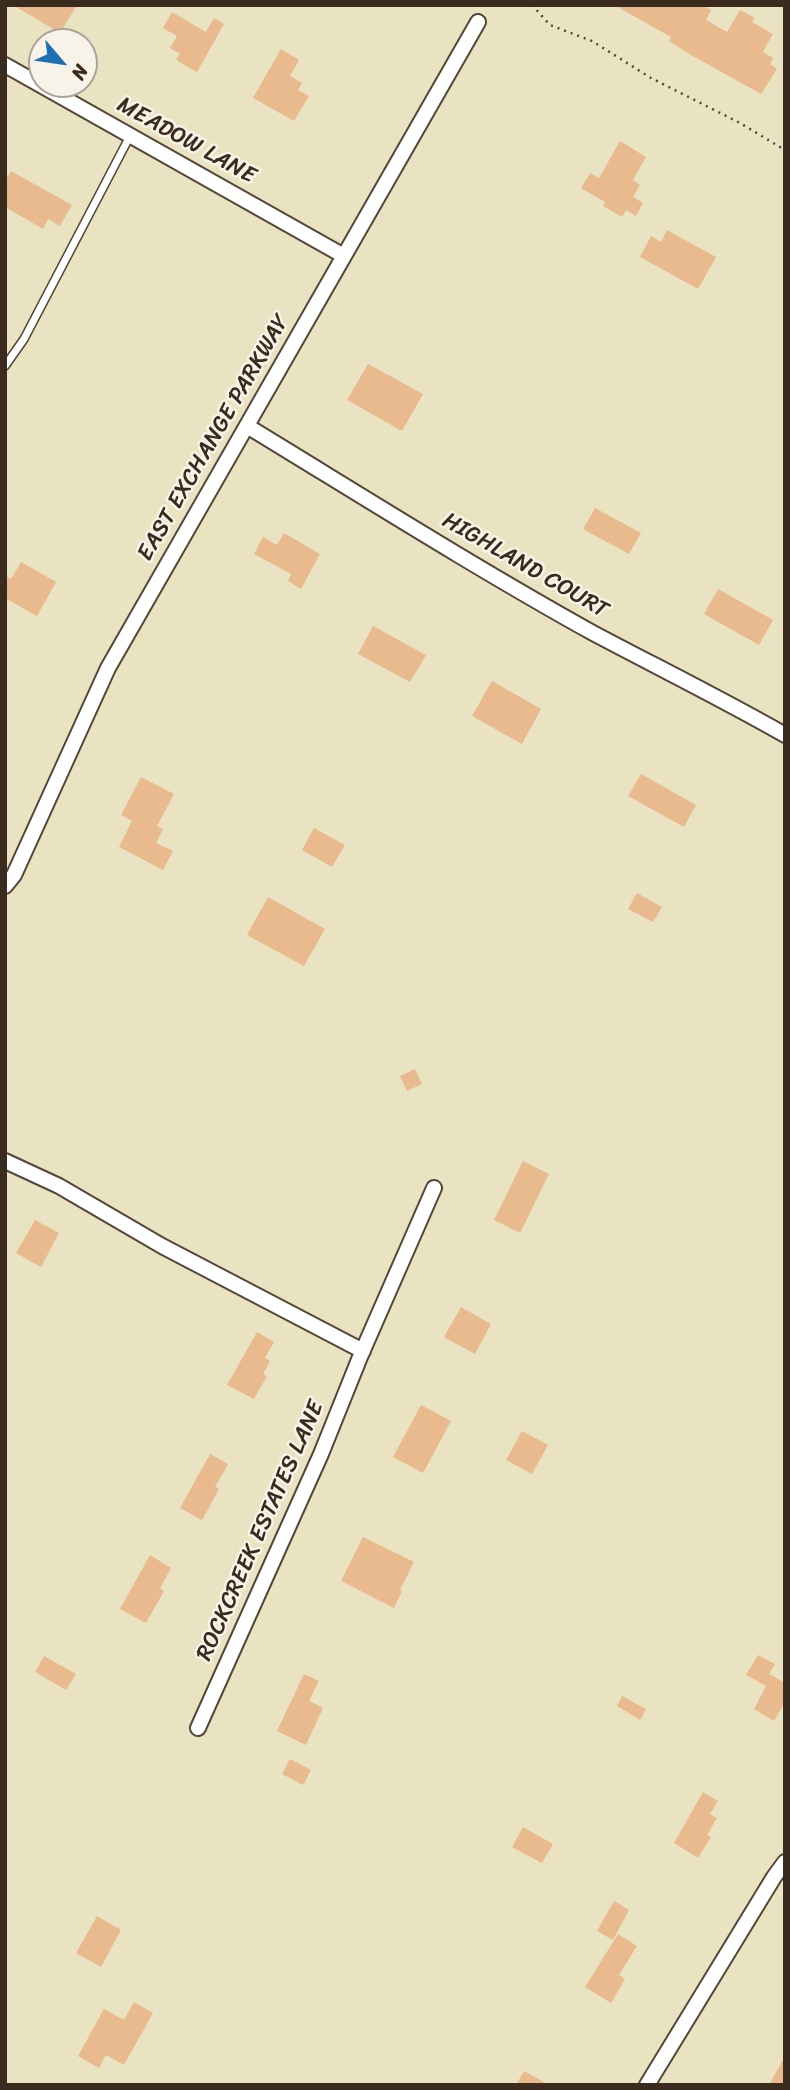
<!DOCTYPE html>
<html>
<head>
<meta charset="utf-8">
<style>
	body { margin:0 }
	#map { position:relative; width:790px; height:2090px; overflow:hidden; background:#e9e3c2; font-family:Sriracha,sans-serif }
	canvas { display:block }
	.frame { position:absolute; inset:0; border:7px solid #3b2a1e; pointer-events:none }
	.north { position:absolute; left:28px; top:28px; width:70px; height:70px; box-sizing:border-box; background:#f7f3e8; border:2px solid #aca397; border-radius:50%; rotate:119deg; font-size:19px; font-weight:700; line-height:28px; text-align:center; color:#3b2a1e }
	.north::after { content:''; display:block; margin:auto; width:24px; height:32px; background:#1f6fb2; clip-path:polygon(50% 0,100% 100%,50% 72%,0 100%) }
</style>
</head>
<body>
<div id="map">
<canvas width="790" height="2090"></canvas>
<div class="frame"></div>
<div class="north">N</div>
</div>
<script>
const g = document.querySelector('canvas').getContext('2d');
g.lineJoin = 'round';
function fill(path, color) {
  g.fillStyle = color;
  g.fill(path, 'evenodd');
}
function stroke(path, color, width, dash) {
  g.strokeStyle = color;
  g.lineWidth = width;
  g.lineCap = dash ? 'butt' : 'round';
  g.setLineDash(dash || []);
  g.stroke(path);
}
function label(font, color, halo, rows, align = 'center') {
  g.font = font + ' Sriracha,sans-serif';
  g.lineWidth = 5;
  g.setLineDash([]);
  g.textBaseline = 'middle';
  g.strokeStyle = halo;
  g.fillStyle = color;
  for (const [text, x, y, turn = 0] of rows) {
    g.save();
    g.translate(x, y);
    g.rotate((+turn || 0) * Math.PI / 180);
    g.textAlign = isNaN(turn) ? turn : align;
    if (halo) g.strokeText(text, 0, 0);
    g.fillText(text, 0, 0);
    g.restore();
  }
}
fill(new Path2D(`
	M13,5H77L60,33Z
	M614,5H703L711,10L706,20L727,32L740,10L755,18L752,22L773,34L763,52L773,58L770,64L777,69L761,94L691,55L669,41L671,37Z
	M172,12L206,32L214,18L224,24L197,72L176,60L180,54L170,48L177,36L163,28Z
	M281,49L299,60L290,76L302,83L298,90L309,96L294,121L253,98Z
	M620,141L646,157L633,180L640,185L633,197L643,203L636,216L626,210L622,217L603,206L605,202L581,188L590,173L599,178Z
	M11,171L72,205L60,226L48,219L43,229L5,207V181Z
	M667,230L716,257L698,289L640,257L651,236L661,242Z
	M368,364L423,394L402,431L347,400Z
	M595,508L641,533L629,554L583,529Z
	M284,533L320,554L301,589L288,581L291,574L254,554L263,537L277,545Z
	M21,562L56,582L37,616L5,598V576L11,579Z
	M718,589L773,620L759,645L704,614Z
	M373,626L426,655L410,682L358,654Z
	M492,681L541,709L522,744L472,716Z
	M641,774L696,805L684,827L628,796Z
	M141,777L174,794L157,826L163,829L156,843L173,851L163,870L119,847L132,821L121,815Z
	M314,828L345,845L332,867L302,850Z
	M637,893L662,907L653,922L628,909Z
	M268,897L325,929L304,966L247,935Z
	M415,1069L422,1084L407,1091L400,1076Z
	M523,1161L549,1174L520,1233L494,1220Z
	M35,1220L59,1233L41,1267L16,1253Z
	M461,1307L491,1324L475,1354L444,1337Z
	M257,1332L274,1342L265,1358L270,1361L263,1374L267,1376L254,1399L227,1385Z
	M421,1405L451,1421L423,1473L393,1457Z
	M522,1431L548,1445L532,1474L506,1460Z
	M210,1454L228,1464L215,1487L219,1489L202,1520L180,1508Z
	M363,1537L414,1562L400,1590L402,1591L394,1608L341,1581Z
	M150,1555L171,1568L160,1588L164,1591L146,1623L120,1609Z
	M758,1655L775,1664L769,1674L785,1683V1702L774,1721L754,1709L766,1686L746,1675Z
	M44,1656L76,1674L66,1690L35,1672Z
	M304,1674L319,1681L309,1701L323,1708L306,1745L277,1731Z
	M622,1696L646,1709L640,1720L617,1706Z
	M290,1759L311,1770L303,1785L282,1774Z
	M703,1792L718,1801L710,1814L717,1818L707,1835L711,1837L698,1858L674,1843Z
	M523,1827L553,1844L542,1863L512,1847Z
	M614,1901L629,1910L613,1940L597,1931Z
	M97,1916L121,1930L101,1967L76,1953Z
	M618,1934L637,1946L619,1975L625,1979L611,2003L585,1987Z
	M134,2002L153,2013L124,2065L106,2055L99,2068L78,2056L104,2009L124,2020Z
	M785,2056V2085H769Z
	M524,2071L549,2085H516Z`), '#e8ba8e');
const service = new Path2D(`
	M5,366L24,339L130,136`);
const minor = new Path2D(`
	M5,65L344,256
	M247,426C362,496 476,568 593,633C657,667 722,699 785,735
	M5,886L14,875L108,668L478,22
	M5,1161L59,1186L162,1246L363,1351
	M198,1728L321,1454L360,1357L434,1188
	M647,2085L774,1877L785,1862`);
stroke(service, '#554637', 10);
stroke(minor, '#554637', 18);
stroke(new Path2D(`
	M532,5L550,25L592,41L651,78L740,123L785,150`), '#554637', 2.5, [2, 5]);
stroke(service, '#fff', 7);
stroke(minor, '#fff', 14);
label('23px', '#3b2a1e', '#f7f3e8', [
	["MEADOW LANE",186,141,29],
	["EAST EXCHANGE PARKWAY",214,438,-60],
	["HIGHLAND COURT",525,566,30],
	["ROCKCREEK ESTATES LANE",261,1531,-66]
]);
</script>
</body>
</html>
